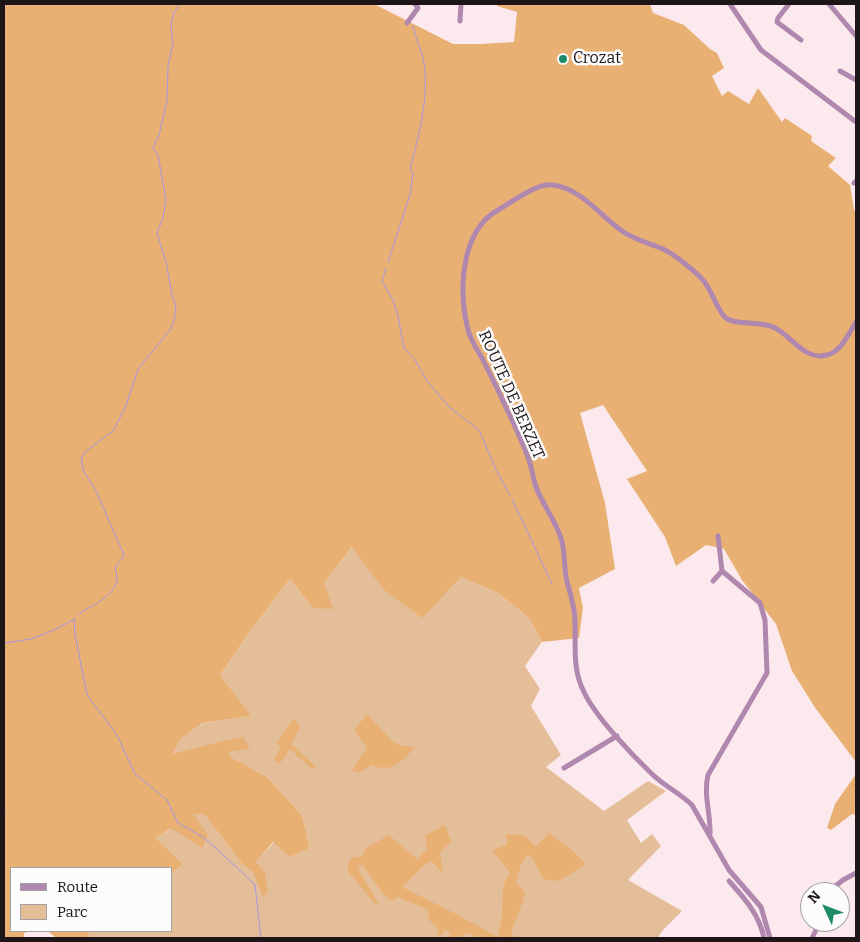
<!DOCTYPE html>
<html>
<head>
<meta charset="utf-8">
<style>
	body { margin:0 }
	#map { position:relative; width:860px; height:942px; overflow:hidden; background:#fce9ed; font-family:Bitter,serif }
	canvas { display:block }
	.frame { position:absolute; inset:0; border:5px solid #1d1517; pointer-events:none }
	.legend { position:absolute; left:10px; top:867px; width:162px; height:65px; box-sizing:border-box; background:#fcfcfc; border:1px solid #a3a0a0; margin:0; padding:6px 9px; list-style:none; font-size:15px; color:#1d1517 }
	.legend li { display:flex; align-items:center; gap:10px; height:25px }
	.legend b { width:25px; border:1px solid #a3a0a0 }
	.north { position:absolute; left:800px; top:882px; width:50px; height:50px; box-sizing:border-box; background:#fcfcfc; border:1px solid #a3a0a0; border-radius:50%; rotate:313deg; font-size:14px; font-weight:700; line-height:20px; text-align:center; color:#1d1517 }
	.north::after { content:''; display:block; margin:auto; width:18px; height:22px; background:#1e8a67; clip-path:polygon(50% 0,100% 100%,50% 72%,0 100%) }
</style>
</head>
<body>
<div id="map">
<canvas width="860" height="942"></canvas>
<div class="frame"></div>
<ul class="legend">
<li><b style="height:6px;background:#b087ae"></b>Route</li>
<li><b style="height:14px;background:#e3be98"></b>Parc</li>
</ul>
<div class="north">N</div>
</div>
<script>
const g = document.querySelector('canvas').getContext('2d');
g.lineJoin = 'round';
function fill(path, color) {
  g.fillStyle = color;
  g.fill(path, 'evenodd');
}
function stroke(path, color, width, dash) {
  g.strokeStyle = color;
  g.lineWidth = width;
  g.lineCap = dash ? 'butt' : 'round';
  g.setLineDash(dash || []);
  g.stroke(path);
}
function label(font, color, halo, rows, align = 'center') {
  g.font = font + ' Bitter,serif';
  g.lineWidth = 5;
  g.setLineDash([]);
  g.textBaseline = 'middle';
  g.strokeStyle = halo;
  g.fillStyle = color;
  for (const [text, x, y, turn = 0] of rows) {
    g.save();
    g.translate(x, y);
    g.rotate((+turn || 0) * Math.PI / 180);
    g.textAlign = isNaN(turn) ? turn : align;
    if (halo) g.strokeText(text, 0, 0);
    g.fillText(text, 0, 0);
    g.restore();
  }
}
fill(new Path2D(`
	M353,546L383,589L461,577L498,593L529,618L542,642L525,666L540,689L531,706L561,755L546,767L604,811L648,781L666,791L627,820L641,843L652,834L661,846L628,880L682,911L662,931L658,938H91L88,931H171V874L183,864L156,838L193,814H204L242,864L253,872L256,862L274,842L290,857L310,848L302,815L267,777L231,757L221,741L173,755L179,739L204,723L250,716L220,675L248,634L290,579L313,608L324,583Z`), '#e3be98');
fill(new Path2D(`
	M4,4H376V5L453,44H481L514,42L517,12L497,6V4H650L653,13L684,25L710,49L717,53L724,68L712,76L722,96L728,91L749,104L758,88L782,122L785,118L812,136L811,141L836,158L828,166L850,185L854,210L856,212V762L816,709L792,671L776,624L742,580L724,549L706,545L676,566L665,537L627,479L647,471L603,405L580,413L605,503L615,569L579,588L583,608L579,638L542,642L529,618L498,593L461,577L422,618L383,589L352,547L324,583L333,609L313,608L290,579L248,634L220,675L251,716L203,723L180,739L173,754L221,741L243,737L250,748L229,752L231,757L267,777L302,815L310,848L290,857L273,842L256,862L265,873L268,892L263,897L253,872L242,864L204,814H193L208,835L202,848L171,828L156,838L183,864L171,874V868H11V931H32L24,933V938H4Z
	M367,714L393,742L403,746L415,747C403,761 391,774 372,765L360,772L352,771L367,747L354,731Z
	M294,718L300,727L291,744L315,766L313,770L290,749L281,762L277,763L274,758L281,748L277,743Z
	M856,774V815L852,814L831,830L827,828L835,804Z
	M445,825L451,842L440,852L443,874L432,861L425,864L402,887L456,914L498,937L502,917L503,886L510,872L492,850L507,845L506,834L525,836L536,847L549,833L573,851L586,864L559,881L543,879L533,859L528,854L521,865L516,883L525,892L523,901L511,933L516,938H479L469,933L455,938H449L450,932L445,930L439,938L437,927L429,920L428,910L398,897L392,901L383,894L362,864L358,869L379,905H376L347,870L350,860L354,857L363,856L365,849L389,835L417,859L427,849L425,835Z
	M48,931H88L91,938H56Z`), '#e9b073');
stroke(new Path2D(`
	M388,262L410,195L413,173L410,169C419,135 429,98 424,63C422,50 415,39 413,26
	M386,268L382,281L393,300L398,316L404,348L415,360L427,381L449,407L479,430L496,470L510,495
	M512,499L552,584
	M79,614C92,605 114,597 117,580C118,575 113,570 117,565C119,561 122,560 124,555L96,491L84,472L81,459L85,452L113,431L125,408L138,369L170,330L174,321L176,306L172,295L166,262L157,233L163,218L166,200L158,155L153,148L159,135L167,101L168,66L173,43L171,25L174,13L180,4
	M74,619L75,634L87,695L117,735L135,774L167,800L178,823L203,837L217,849L255,885L261,938
	M4,643L31,639L54,630L75,619
	M4,805L5,810L4,815`), '#a998df', 1);
stroke(new Path2D(`
	M730,4L761,50L856,122
	M789,4L778,18L777,22L801,40
	M829,4L856,36
	M460,21L461,4
	M407,23L418,8L415,4
	M840,71L856,80
	M854,183L856,181
	M713,581L722,571
	M564,768L617,736
	M710,834C711,814 703,795 708,775L767,673L765,620L760,603L722,571L718,536
	M729,881C745,899 759,914 764,938
	M828,892L843,880L856,873
	M770,938L761,907L729,870L692,805C680,793 664,786 652,774C632,755 595,716 584,692C572,669 576,646 575,621C575,606 569,591 566,577C564,564 565,550 561,538C555,520 543,505 536,487C533,478 532,469 529,460C520,435 508,412 497,388C492,378 487,368 482,358C477,350 472,342 469,333C458,296 459,232 498,210C512,202 536,183 553,185C580,188 601,216 622,231C635,240 649,243 663,249C674,254 695,271 703,280C712,290 717,311 726,318C736,326 760,320 775,328C792,336 804,361 827,355C841,352 849,333 856,322
	M812,938L820,922`), '#b087ae', 5);
for (const [x, y, r, color] of [
	[563,59,5,"#1e8a67"]
]) {
  const dot = new Path2D();
  dot.arc(x, y, r, 0, 2 * Math.PI);
  g.fillStyle = color;
  g.fill(dot);
  stroke(dot, '#fcfcfc', 2);
}
label('16px', '#1d1517', '#fcfcfc', [
	["Crozat",573,59]
], 'left');
label('16px', '#1d1517', '#fcfcfc', [
	["ROUTE DE BERZET",511,395,66]
]);
</script>
</body>
</html>
